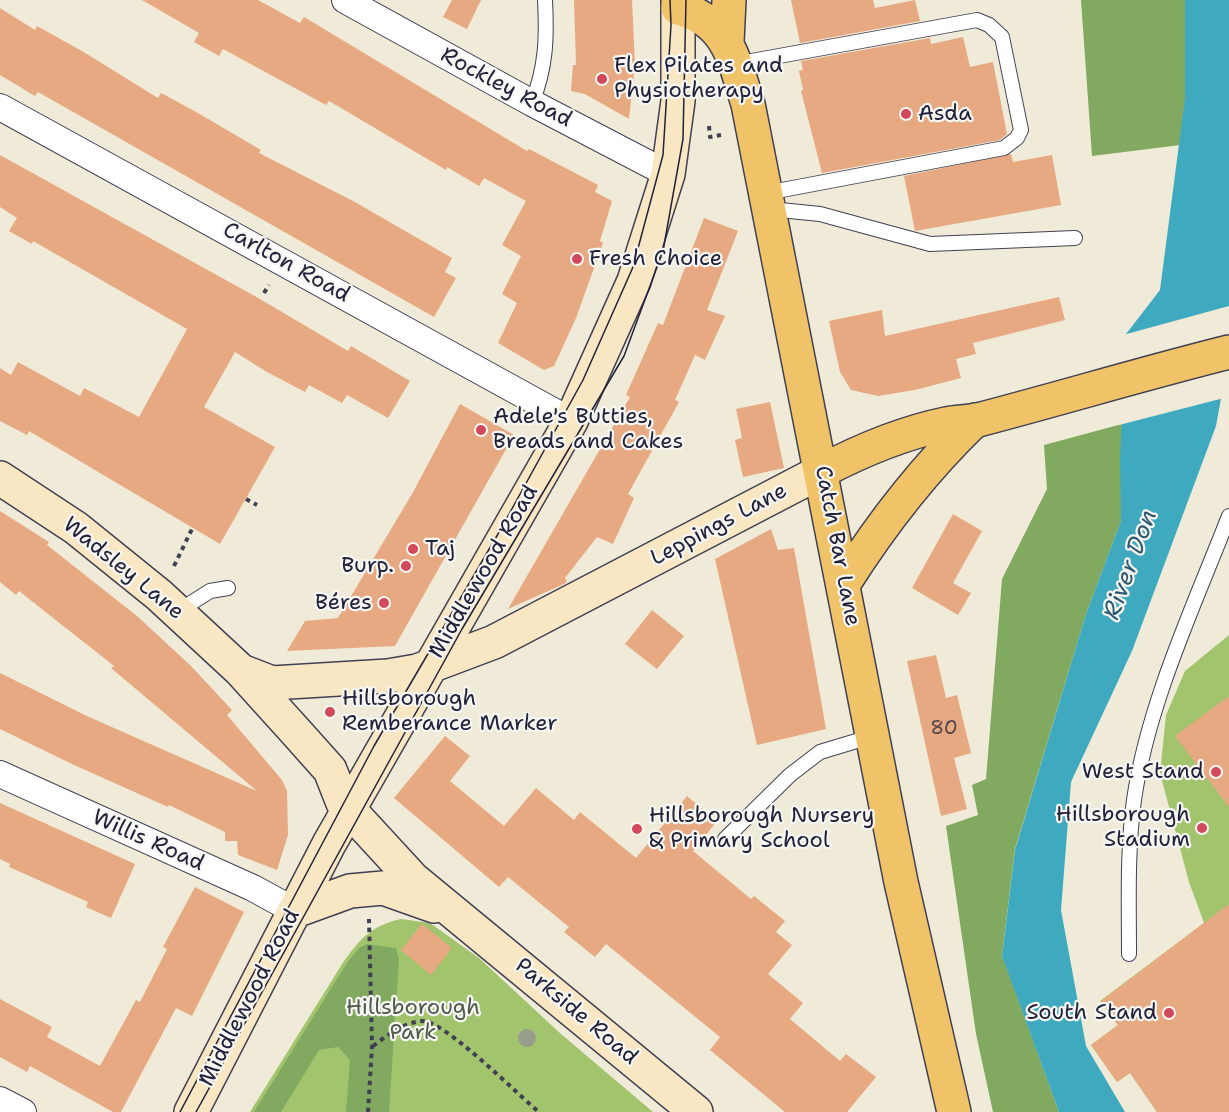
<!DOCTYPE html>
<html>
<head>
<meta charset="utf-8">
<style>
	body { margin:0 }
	canvas { display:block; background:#efebd8 }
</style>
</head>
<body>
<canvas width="1229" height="1112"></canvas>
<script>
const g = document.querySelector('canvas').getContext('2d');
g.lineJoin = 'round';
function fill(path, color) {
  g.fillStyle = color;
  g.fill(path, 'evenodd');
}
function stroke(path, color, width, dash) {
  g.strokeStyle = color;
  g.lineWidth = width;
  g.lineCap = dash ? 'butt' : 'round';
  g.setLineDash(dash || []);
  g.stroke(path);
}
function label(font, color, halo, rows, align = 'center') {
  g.font = font + ' "Shantell Sans",sans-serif';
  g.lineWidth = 4.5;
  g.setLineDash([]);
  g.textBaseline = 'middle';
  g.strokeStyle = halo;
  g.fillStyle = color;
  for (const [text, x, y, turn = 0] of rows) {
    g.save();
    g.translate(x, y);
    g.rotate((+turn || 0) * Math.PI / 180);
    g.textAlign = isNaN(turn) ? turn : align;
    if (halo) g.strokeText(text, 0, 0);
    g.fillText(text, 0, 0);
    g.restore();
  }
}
fill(new Path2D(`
	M1229,635V1112H1157L1130,1073L1117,1082L1091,1045L1118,1025L1100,1001L1204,923L1189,882L1160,773L1166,715L1185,671Z
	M401,919L430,923L479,958L561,1034L653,1112H250L344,961C362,937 371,926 401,919Z`), '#a2c46d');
fill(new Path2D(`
	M1081,0H1229V139L1092,156Z
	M1122,424L1121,521L1086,614L1015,849L1002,955L1059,1112H993L976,1034L946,826L978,815L972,785L986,779L1002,579L1047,489L1044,445Z
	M367,944L396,948L399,959L389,1112H346L350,1060L338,1047L319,1050L281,1112H254L347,963L359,948Z`), '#81aa60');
fill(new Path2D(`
	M1185,0H1229V355L1216,426L1132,651L1071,782L1061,910L1086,1046L1125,1112H1059L1002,956L1015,850L1086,614L1121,521L1120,458L1126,334L1160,290L1185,98Z`), '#3faabf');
fill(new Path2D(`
	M1229,306V372L1224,398L1119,425L1123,335Z`), '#efebd8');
fill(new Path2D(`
	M142,0H258L300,23L304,17L527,151L529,149L598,185L595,192L612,201L600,241L603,243L576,318L554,366L544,370L498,343L517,303L502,294L521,256L502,245L526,201L484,178L479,186L447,167L446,170L329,101L326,105L223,49L219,56L194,42L199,33Z
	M452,0H481L467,29L443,17Z
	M574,0H632L635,64L629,119L585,94L571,91L573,65H576Z
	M791,0H873L875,8L915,0L920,21L800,43Z
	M0,8L35,30L37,26L82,51L158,98L161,93L198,113L261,150L259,153L355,202L452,258L445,272L456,278L434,317L38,92L35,96L0,75Z
	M963,37L970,67L993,62L1007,134L1000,140L822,173L801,91L803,90L799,71L803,70L801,61L930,38L931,44Z
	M1011,154L1013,162L1052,155L1061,205L915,231L904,176Z
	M0,155L260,299L348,351L351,346L410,381L388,418L347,395L342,403L309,385L305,392L267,372L235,352L204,407L275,447L220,544L29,431L27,435L0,421V368L11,375L18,362L80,396L84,388L139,417L187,329L33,241L32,244L9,231L17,218L0,207Z
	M704,218L738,231L707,310L725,316L705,360L695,355L675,400L679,402L628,494L634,498L613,544L597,537L565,578L567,581L564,584L508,609L630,397L626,395L658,323L663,325Z
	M1059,297L1065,320L973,343L976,354L956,359L961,378L915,390L878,396L851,390L840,372L829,321L882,310L885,336Z
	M770,402L784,468L743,477L735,440L742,438L736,409Z
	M460,404L514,435L395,646L287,651L305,621L338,618L412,494Z
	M0,511L49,542L47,545L137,616L191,666L232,710L227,715L282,780L287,791L288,835L277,870L238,855L237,841H225V832L169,805L168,807L74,765L0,729V673L89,717L257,791L111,668L114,666L19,591L16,595L0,582Z
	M953,514L982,531L953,583L971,593L958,615L912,588Z
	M771,529L778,550L794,548L826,729L757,745L715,559Z
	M652,610L684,636L657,669L625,644Z
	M936,655L946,698L957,695L971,753L954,758L967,809L941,816L907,661Z
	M1229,696V807L1175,736Z
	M445,736L470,756L450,781L504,826L536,788L574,820L580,812L636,858L687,796L717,821L693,851L751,899L754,896L785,921L776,932L792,945L768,974L803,1003L790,1019L840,1061L846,1054L876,1077L847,1112H785L710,1050L720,1037L606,944L595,957L564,932L569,927L508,877L499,887L394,798Z
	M0,803L135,864L111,918L86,907L88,902L9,867L10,864L0,859Z
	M195,887L244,912L192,1016L176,1008L121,1112H113L30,1066L27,1072L0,1057V999L52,1027L47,1037L100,1066L136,1000L140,1002L167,949L163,947Z
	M1229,904V1112H1157L1130,1073L1117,1082L1091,1045L1118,1025L1101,1001Z
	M422,924L452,948L431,975L401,950Z`), '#e7a981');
const lane = new Path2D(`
	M735,64L977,20L989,25L1002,37L1021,130L1017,138L1004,148L766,193
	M532,103C546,67 547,39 545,0
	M770,209L820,214L930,244L1075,238
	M177,612L210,591L228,588
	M725,839L790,775L820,752L873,736
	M1129,954C1129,903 1127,851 1134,800C1148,703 1194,606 1229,516`);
const street = new Path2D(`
	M345,0L532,103L668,174
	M0,107L571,421
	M0,774L253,888L295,911
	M0,1100L23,1112`);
const secondary = new Path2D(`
	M0,478L76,528L159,595L240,670L297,733L330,770L343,803L413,879L696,1112
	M241,671L272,683L388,676L417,671L494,642L822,471
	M295,911L350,891L383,888L434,906
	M191,1112L329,844L571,421L634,281L668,174L678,101V8`);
const primary = new Path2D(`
	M678,0V8C729,21 734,61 748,104L901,882L954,1112
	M727,42L729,0
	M822,471C860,451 903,433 946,424C956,422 967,422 978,420C1062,398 1145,373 1229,352
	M844,583C882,523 924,469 975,420`);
stroke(lane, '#414053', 16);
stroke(street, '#414053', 28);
stroke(secondary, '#414053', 36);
stroke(primary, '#414053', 36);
stroke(new Path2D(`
	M709,126L710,137L721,135
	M264,293L269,285
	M246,499L257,505
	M174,566L192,529
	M373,1046C388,1035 402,1023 422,1021C444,1020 518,1095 539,1112
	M368,1112L372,1046L369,919`), '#414053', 4, [4.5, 4.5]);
stroke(lane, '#fff', 14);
stroke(street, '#fff', 26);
stroke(secondary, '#f9e7c3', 33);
stroke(primary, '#f0c369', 33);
stroke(new Path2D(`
	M180,1112L374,746L498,534L583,380L633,267L663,155L671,25L670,0
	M196,1112L462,629L624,356L663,251L683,139L686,0`), '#22223b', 1.5);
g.fillStyle = '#979c8b';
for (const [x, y] of [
	[527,1038]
]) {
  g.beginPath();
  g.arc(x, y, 9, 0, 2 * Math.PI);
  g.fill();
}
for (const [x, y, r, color] of [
	[602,79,6,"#d1495b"],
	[906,114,6,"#d1495b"],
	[577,259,6,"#d1495b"],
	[481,430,6,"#d1495b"],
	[413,549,6,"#d1495b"],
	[406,566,6,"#d1495b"],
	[384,603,6,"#d1495b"],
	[330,712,6,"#d1495b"],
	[1216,772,6,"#d1495b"],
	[1202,828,6,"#d1495b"],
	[637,829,6,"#d1495b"],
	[1169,1013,6,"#d1495b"]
]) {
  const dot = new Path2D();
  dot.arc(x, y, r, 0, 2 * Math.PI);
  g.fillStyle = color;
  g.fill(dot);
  stroke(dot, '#f6f6f2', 2);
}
label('20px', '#53444c', null, [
	["80",944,729]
]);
label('22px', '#22223b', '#f6f6f2', [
	["Flex Pilates and",614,66],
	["Physiotherapy",614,91],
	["Asda",918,114],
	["Fresh Choice",589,259],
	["Adele's Butties,",493,417],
	["Breads and Cakes",493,442],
	["Taj",425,549],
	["Burp.",394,566,"right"],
	["Béres",372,603,"right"],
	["Hillsborough",342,699],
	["Remberance Marker",342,724],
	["West Stand",1204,772,"right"],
	["Hillsborough",1190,815,"right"],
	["Stadium",1190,840,"right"],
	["Hillsborough Nursery",649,816],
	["& Primary School",649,841],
	["South Stand",1157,1013,"right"]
], 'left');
label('22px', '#22223b', '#f6f6f2', [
	["Rockley Road",506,88,28],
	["Carlton Road",286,263,29],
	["Leppings Lane",719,525,-28],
	["Catch Bar Lane",837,546,79],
	["Wadsley Lane",123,569,39],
	["Middlewood Road",484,572,-60],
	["Willis Road",148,841,24],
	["Middlewood Road",250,998,-63],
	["Parkside Road",576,1012,40]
]);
label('22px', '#4f5b4c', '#f6f6f2', [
	["Hillsborough",413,1008],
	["Park",413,1033]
]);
label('italic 24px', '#2e5870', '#f6f6f2', [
	["River Don",1131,565,-70]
]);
</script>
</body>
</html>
